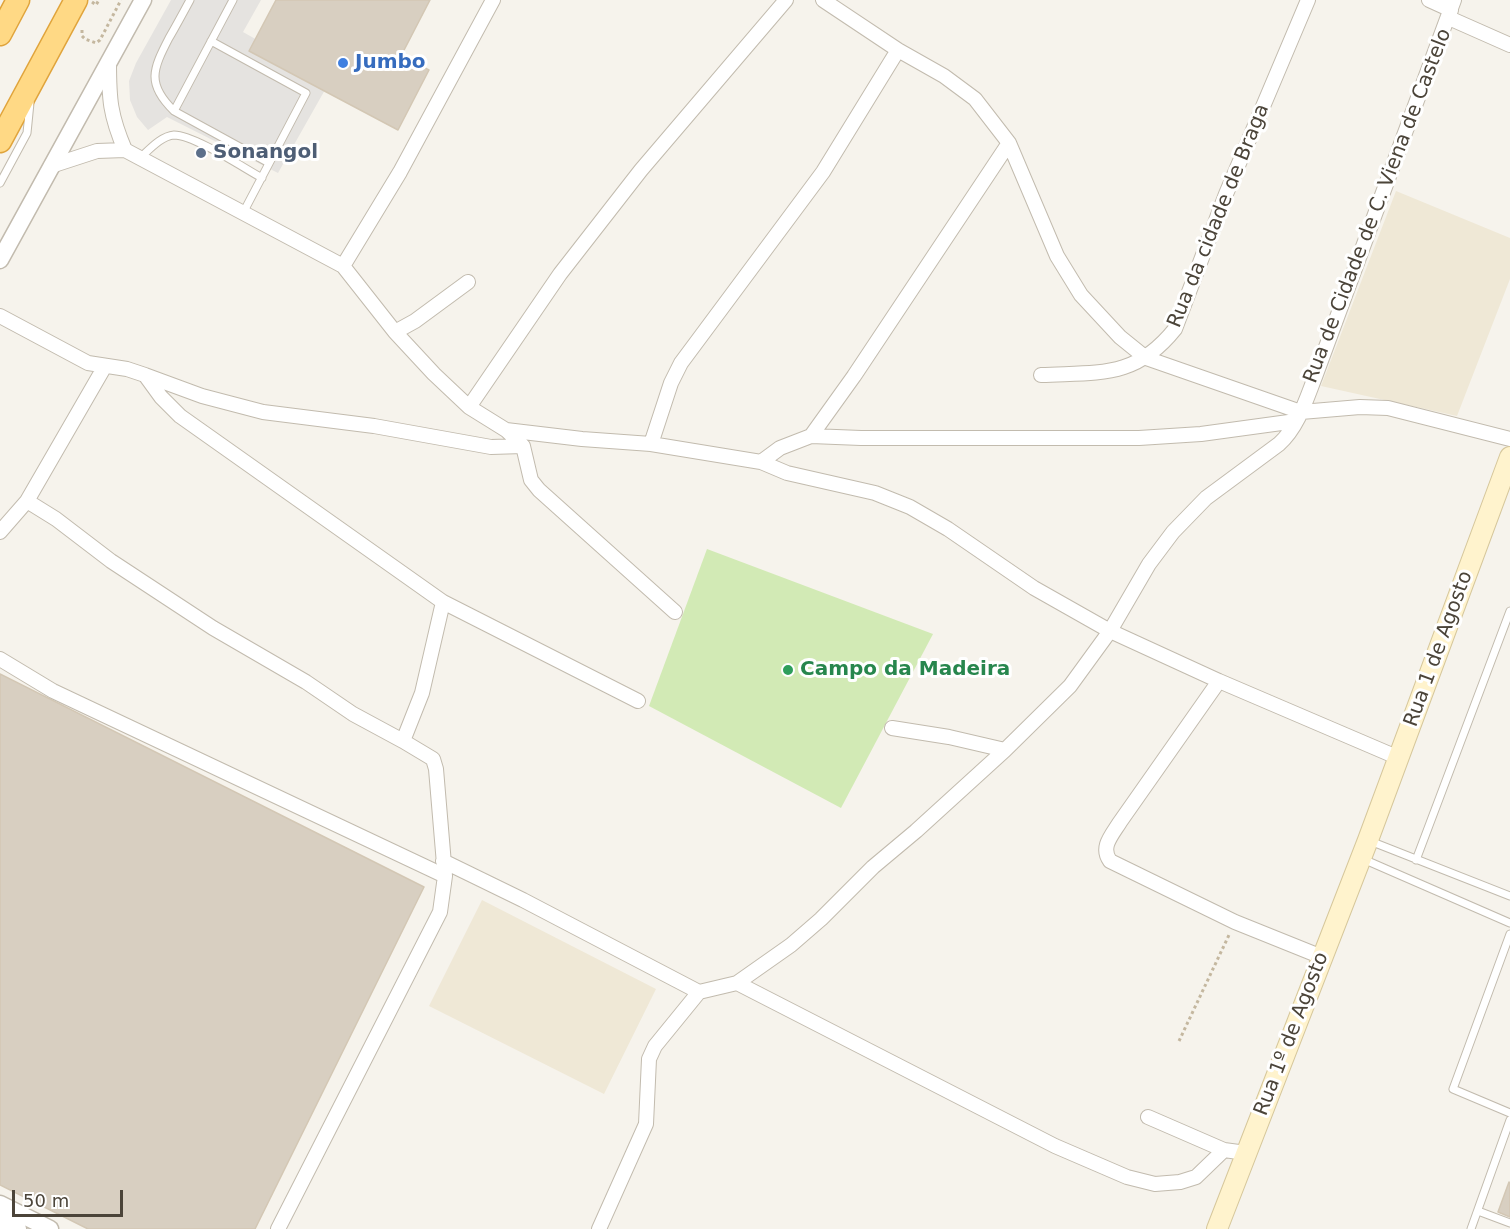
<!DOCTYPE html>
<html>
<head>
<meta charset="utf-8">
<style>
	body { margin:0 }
	#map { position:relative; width:1510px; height:1229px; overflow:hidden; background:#f6f3ec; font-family:"DejaVu Sans",sans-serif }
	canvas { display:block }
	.scale { position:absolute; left:12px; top:1190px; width:111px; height:27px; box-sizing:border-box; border:3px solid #4b4439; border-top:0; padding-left:8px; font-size:18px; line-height:21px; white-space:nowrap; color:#4b4439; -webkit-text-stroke:4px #fff; paint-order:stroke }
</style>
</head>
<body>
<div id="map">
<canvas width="1510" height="1229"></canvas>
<div class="scale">50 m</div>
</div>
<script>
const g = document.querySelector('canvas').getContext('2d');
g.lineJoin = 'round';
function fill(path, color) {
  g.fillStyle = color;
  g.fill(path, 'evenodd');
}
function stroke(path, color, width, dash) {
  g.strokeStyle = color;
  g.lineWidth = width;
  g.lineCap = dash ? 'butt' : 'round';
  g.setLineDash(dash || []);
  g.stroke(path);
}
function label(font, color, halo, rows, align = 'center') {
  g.font = font + ' "DejaVu Sans",sans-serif';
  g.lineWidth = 6;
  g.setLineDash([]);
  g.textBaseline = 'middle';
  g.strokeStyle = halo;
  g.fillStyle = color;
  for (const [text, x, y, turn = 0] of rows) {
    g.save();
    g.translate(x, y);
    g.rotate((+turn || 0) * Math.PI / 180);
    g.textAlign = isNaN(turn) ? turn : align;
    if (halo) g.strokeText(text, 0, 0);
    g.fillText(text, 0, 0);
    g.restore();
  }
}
fill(new Path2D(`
	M1396,191L1510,238V279L1457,416L1321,386Z
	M482,900L656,989L604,1094L429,1006Z`), '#efe8d6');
fill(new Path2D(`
	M707,549L933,634L841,808L649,706Z`), '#d2eab5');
fill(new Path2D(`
	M171,0H261L243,32L330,81L278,173L167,117L148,130L137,117L130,100L129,81L136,63Z`), '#e5e3e0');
const building = new Path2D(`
	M276,0H430L401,56L429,70L398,130L249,51Z
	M0,674L424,887L255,1229H88L0,1185Z
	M1509,1182L1510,1183V1217L1498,1212Z`);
fill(building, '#d8cfc1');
stroke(building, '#d3c7b4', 1.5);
const service = new Path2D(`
	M190,0C183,13 176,26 169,38C153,69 146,84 174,111L269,163
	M211,41L306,93L243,213
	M174,111L233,0
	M140,158C149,150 161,136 174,135C194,135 242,167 262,178
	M0,183L27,133L30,103
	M1370,841L1510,896
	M1363,859L1510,923
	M1416,860L1510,611
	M1510,934L1453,1089L1510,1113
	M1478,1211L1510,1223
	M1471,1229L1510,1120`);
const minor = new Path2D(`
	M823,0L898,50L944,76L975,99L1009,143L1057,256L1081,295L1120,337L1146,358L1301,412L1360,407L1388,408L1510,439
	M1429,0L1451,10
	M1449,18L1510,45
	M109,62C109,99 110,115 125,150
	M51,166L97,151L125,150L343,266L395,332L434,374L469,407L506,430L523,446L531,480L539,490L675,612
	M343,266L400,172L493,0
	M0,316L88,363L127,369L145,375L161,397L180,416L443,602L638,701
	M395,332L415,321L468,282
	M145,375L202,396L263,412L374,426L491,447L523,446
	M1041,375C1099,372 1135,379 1175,329L1226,194L1308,0
	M469,407L560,274L641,170L786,0
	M506,430L582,439L651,444L761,462L787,473L875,493L910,507L948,529L1034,588L1110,631L1219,681L1399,758
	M811,436L854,376L1009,143
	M651,444L671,383L681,363L823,172L898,50
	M761,462L780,448L811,436L861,438H1139L1201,434L1296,421
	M27,501L56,519L111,561L213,628L306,682L353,714L403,741
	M0,532L27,501L105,366
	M0,659L53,691L445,876
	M1219,681L1120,822C1112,835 1100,847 1110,861L1235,922L1322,957
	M892,728L949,737L1005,750
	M443,861L523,900L699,992
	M737,983L791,945L821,919L873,867L916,831L1005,750L1070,686L1110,631L1149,564L1173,532L1206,498L1279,444C1298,427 1306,400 1315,377L1454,0
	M1148,1117L1224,1150
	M278,1229L440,912L445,876L436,769L433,759L403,741L422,693L443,602
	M599,1229L646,1124L649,1059L655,1046L699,992L737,983L1055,1146L1127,1177L1155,1184L1180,1182L1196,1177L1224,1150L1246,1153`);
const tertiary = new Path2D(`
	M0,260L143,0
	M0,1204L50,1229
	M0,1220L18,1229`);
const secondary = new Path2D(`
	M1217,1229L1368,840L1510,457`);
const trunk = new Path2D(`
	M0,34L18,0
	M0,141L76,0`);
stroke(service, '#c2bbae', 9);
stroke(minor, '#c2bbae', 16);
stroke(tertiary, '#c2bbae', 19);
stroke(secondary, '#d6c79b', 22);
stroke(trunk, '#e0a43c', 25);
stroke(new Path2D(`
	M92,2L96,5L99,0
	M82,30V36L85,39L96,43L100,40L121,0
	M1179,1041L1229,935`), '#c4b79f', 3, [3, 3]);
stroke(service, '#fff', 7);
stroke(minor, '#fff', 14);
stroke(tertiary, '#fff', 16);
stroke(secondary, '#fff3cd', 20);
stroke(trunk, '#ffd985', 22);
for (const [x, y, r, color] of [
	[343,63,6,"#3f7fe0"],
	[201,153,6,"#5c6f8a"],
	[788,670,6,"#2e9e5b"]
]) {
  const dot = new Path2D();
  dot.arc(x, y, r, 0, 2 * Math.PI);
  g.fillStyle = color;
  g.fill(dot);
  stroke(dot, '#fff', 2);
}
label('bold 20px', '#366cbe', '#fff', [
	["Jumbo",355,63]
], 'left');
label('bold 20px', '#4e5e75', '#fff', [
	["Sonangol",213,153]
], 'left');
label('20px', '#4b4439', '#fff', [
	["Rua de Cidade de C. Viena de Castelo",1378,206,-69],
	["Rua da cidade de Braga",1219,216,-68],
	["Rua 1 de Agosto",1439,649,-70],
	["Rua 1º de Agosto",1292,1034,-69]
]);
label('bold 20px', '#27864d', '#fff', [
	["Campo da Madeira",800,670]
], 'left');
</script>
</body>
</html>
